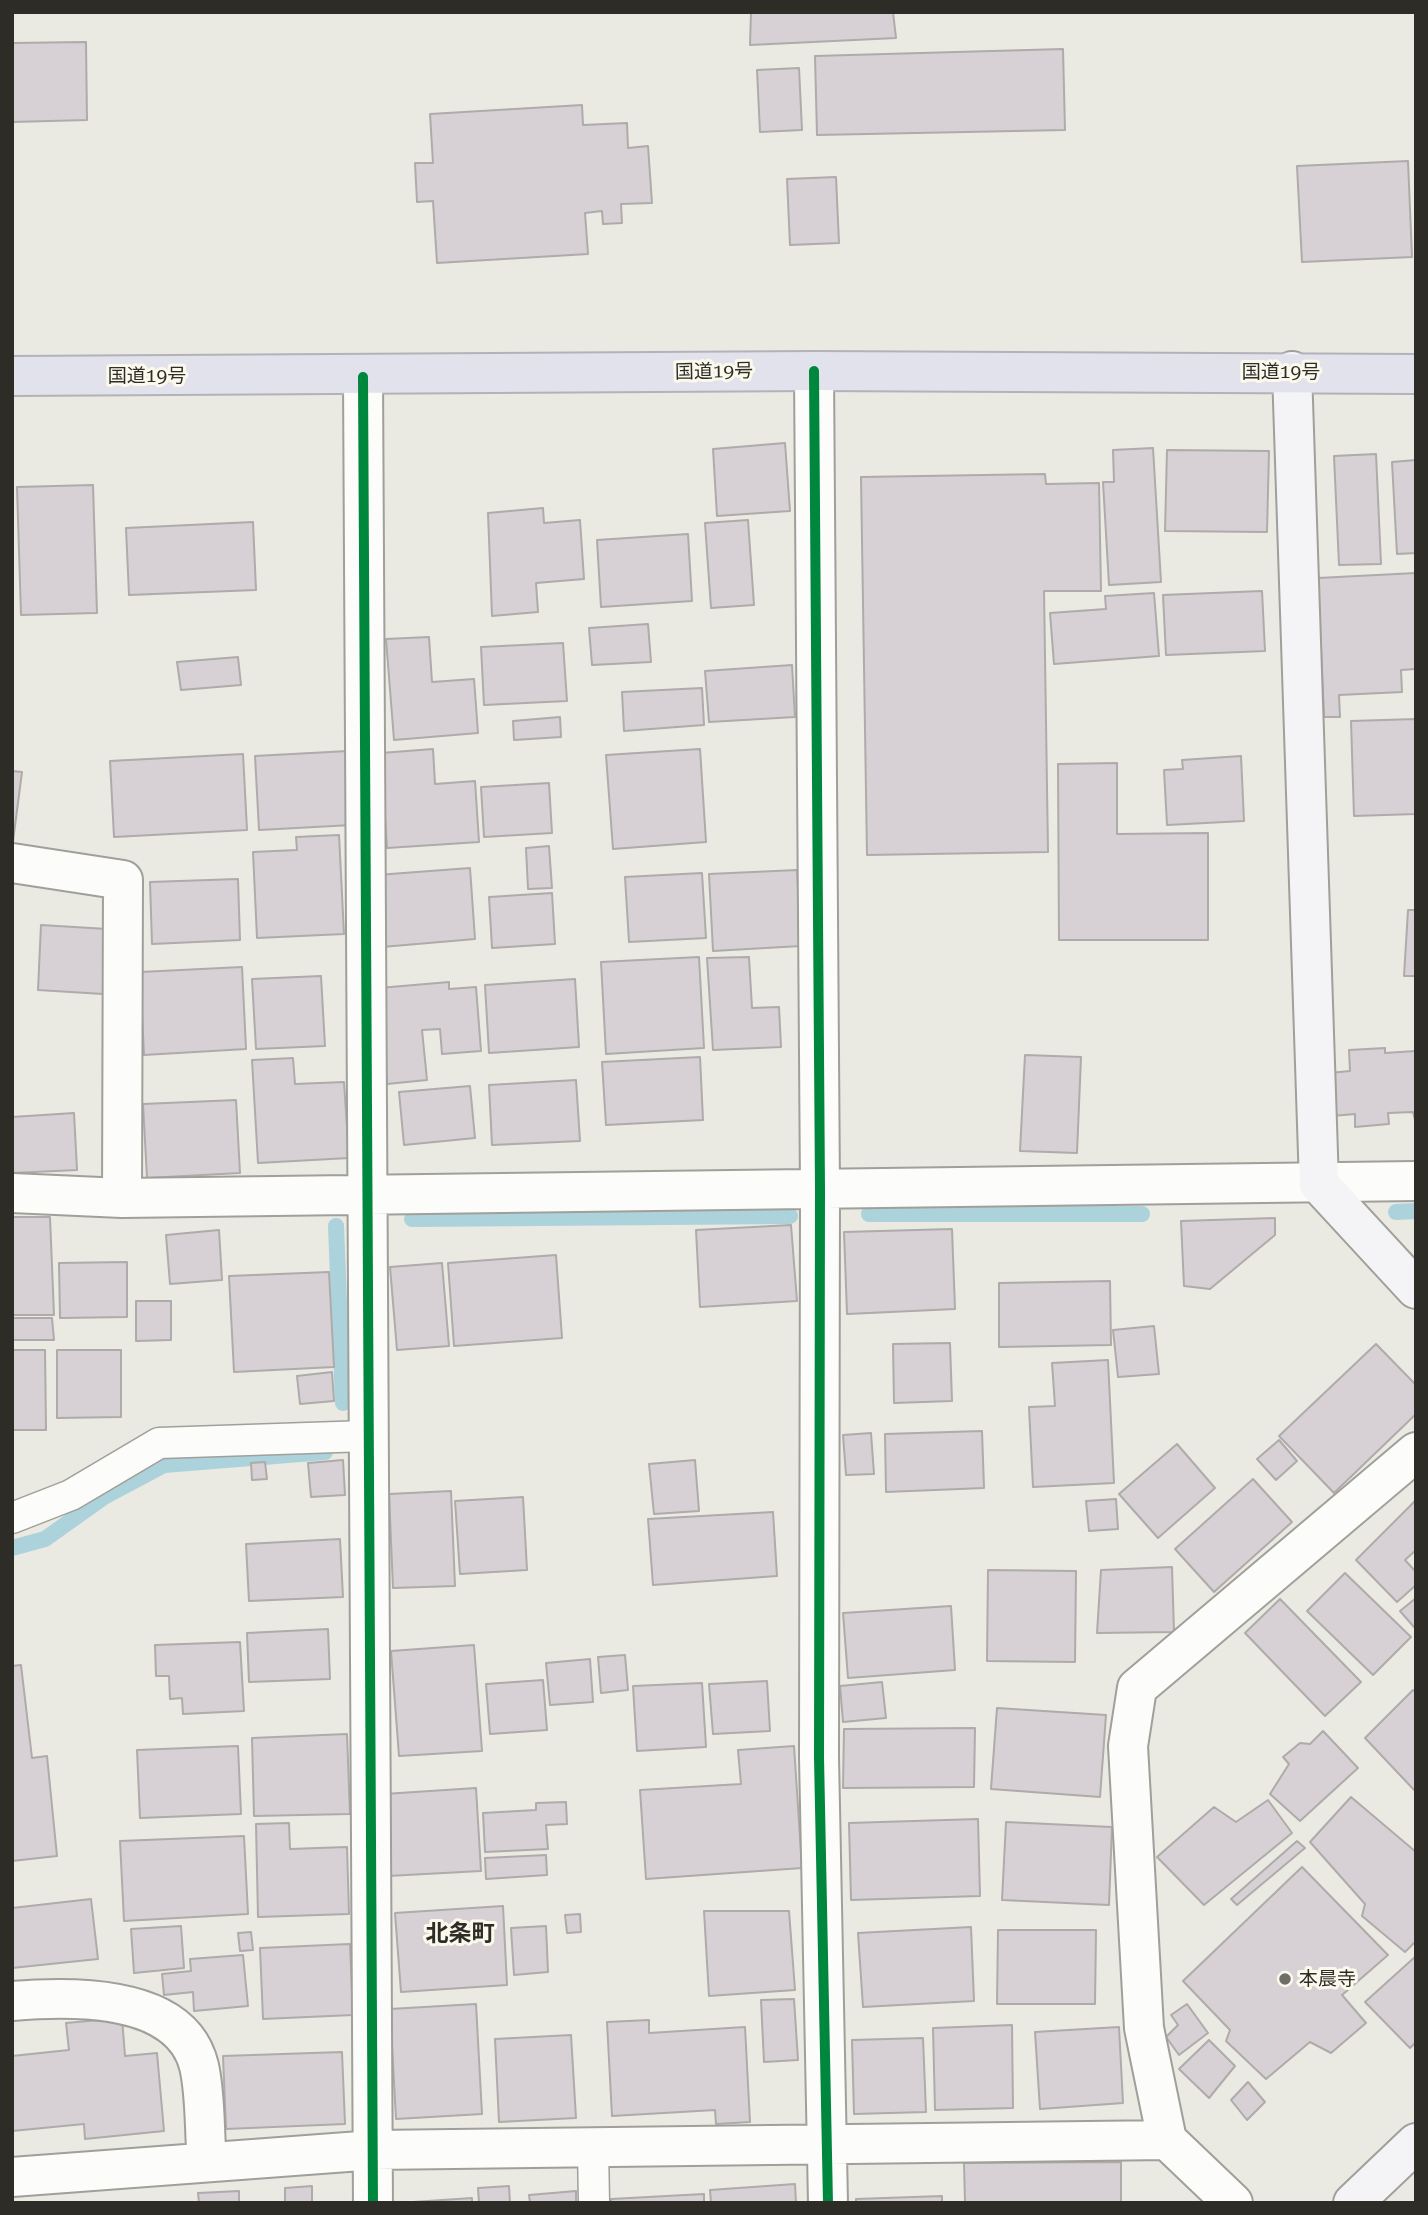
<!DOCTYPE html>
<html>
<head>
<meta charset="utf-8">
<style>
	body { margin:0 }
	#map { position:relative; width:1428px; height:2215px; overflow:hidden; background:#eae9e2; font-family:"Roboto Serif",serif }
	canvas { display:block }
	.frame { position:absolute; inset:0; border:14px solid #2d2c27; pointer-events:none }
</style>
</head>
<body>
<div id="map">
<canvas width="1428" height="2215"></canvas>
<div class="frame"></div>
</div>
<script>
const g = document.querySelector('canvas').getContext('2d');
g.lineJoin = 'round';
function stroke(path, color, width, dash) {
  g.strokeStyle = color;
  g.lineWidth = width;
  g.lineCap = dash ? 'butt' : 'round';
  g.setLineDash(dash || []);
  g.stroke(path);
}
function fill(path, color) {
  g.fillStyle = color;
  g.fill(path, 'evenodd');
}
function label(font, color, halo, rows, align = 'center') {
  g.font = font + ' "Roboto Serif","Noto Sans JP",serif';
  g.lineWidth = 6;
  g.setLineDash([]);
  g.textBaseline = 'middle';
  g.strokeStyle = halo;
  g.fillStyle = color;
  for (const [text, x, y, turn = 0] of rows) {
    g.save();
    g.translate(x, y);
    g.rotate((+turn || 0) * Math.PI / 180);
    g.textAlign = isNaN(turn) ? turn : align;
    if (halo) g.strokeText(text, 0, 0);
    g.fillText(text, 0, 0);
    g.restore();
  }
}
stroke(new Path2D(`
	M1396,1212L1416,1211
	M869,1214H1142
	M412,1219L790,1216
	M336,1226L343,1403
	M12,1548L45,1539L104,1497L164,1465L325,1452`), '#acd2dc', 16);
const building = new Path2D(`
	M751,12H893L896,38L750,45Z
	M86,42L87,120L12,122V43Z
	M1063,49L1065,130L817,135L815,56Z
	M799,68L802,130L760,132L757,70Z
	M582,105L583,125L627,123L628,148L648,146L652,203L621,204L622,223L603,224L602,211L585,213L588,254L437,263L433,201L417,202L415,163H433L430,114Z
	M1408,161L1412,257L1302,262L1297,166Z
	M836,177L839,243L790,245L787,179Z
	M785,443L790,511L717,516L713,449Z
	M1153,448L1161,582L1109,585L1103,482H1114L1113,450Z
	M1167,450L1269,451L1267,532L1165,531Z
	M1376,454L1381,564L1339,565L1334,456Z
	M1416,460V553L1397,554L1392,462Z
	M1045,474L1046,484L1099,483L1101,591H1044L1048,852L867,855L861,477Z
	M93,485L97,613L21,615L17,487Z
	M543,508L544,523L580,520L584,579L536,583L538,612L492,616L488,513Z
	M748,520L754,605L711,608L705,523Z
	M253,522L256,590L129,595L126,528Z
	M688,534L692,601L601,607L597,540Z
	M1416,573V669L1401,670L1402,692L1339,695L1340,717H1324L1318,578Z
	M1262,591L1265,651L1166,655L1163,595Z
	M1154,593L1159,656L1054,664L1050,613L1106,609L1105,596Z
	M648,624L651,662L592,665L589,628Z
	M429,637L432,682L474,679L478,733L394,740L386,639Z
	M563,643L567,701L484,705L481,647Z
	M238,657L241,685L181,690L177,662Z
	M792,665L795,717L709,722L705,671Z
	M702,688L704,725L624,731L622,692Z
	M560,717L561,737L514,740L513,721Z
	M1416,719V814L1354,816L1351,721Z
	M433,749L435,784L475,781L479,842L387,848L381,753Z
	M700,749L706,842L613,849L606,755Z
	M348,751L352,825L259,830L255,756Z
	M243,754L247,830L114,837L110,761Z
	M1241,756L1244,821L1167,825L1164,770L1183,769L1182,760Z
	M1117,763V834L1208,833V940H1059L1058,764Z
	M12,771L22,772L13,841H12Z
	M549,783L552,833L484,837L481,787Z
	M339,835L344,934L257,938L253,852L297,850L296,837Z
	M549,846L552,888L528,889L526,848Z
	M470,868L475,939L382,947L377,875Z
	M797,870L801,946L713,951L709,874Z
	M702,873L706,938L629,942L625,877Z
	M238,879L240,940L152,944L150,882Z
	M552,893L555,944L492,948L489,897Z
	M1408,910H1416V976H1404Z
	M41,925L107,929L103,994L38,990Z
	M699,957L704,1048L606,1054L601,962Z
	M749,957L752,1008L779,1007L781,1047L713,1050L707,958Z
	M242,967L246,1049L144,1055L140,972Z
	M321,976L325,1046L256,1049L252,979Z
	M575,979L579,1047L489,1053L485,985Z
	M449,982V989L476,987L481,1051L442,1054L440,1029L422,1030L427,1080L387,1084L379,988Z
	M1385,1048V1053L1415,1051L1416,1124L1413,1112L1388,1113L1389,1124L1355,1127V1114L1332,1116L1329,1073L1350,1071L1349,1050Z
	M1025,1055L1081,1057L1077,1153L1020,1151Z
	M700,1057L703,1120L606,1125L602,1062Z
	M293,1058L295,1084L344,1082L349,1158L258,1163L252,1060Z
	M576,1080L580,1141L492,1145L489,1085Z
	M470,1086L475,1138L404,1145L399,1092Z
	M236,1100L240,1173L147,1178L143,1104Z
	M74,1113L77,1170L12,1173V1117Z
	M12,1217H50L54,1315H12Z
	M1275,1218V1235L1210,1289L1184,1286L1181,1221Z
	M791,1225L797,1301L700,1307L696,1230Z
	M952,1229L955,1309L847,1314L844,1232Z
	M219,1230L222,1280L170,1284L166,1235Z
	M556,1255L562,1338L454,1346L448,1263Z
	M127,1262V1317L60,1318L59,1263Z
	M442,1263L449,1346L397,1350L390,1267Z
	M329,1272L334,1367L234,1372L229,1276Z
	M1110,1281L1111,1345L999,1347V1283Z
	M136,1301H171V1340L136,1341Z
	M12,1318H52L54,1340H12Z
	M1154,1326L1159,1374L1118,1377L1113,1330Z
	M950,1343L952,1401L894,1403L893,1344Z
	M1376,1344L1416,1385V1414L1334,1493L1279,1436Z
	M12,1350H45L46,1430H12Z
	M57,1350H121V1417L57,1418Z
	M1108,1360L1114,1483L1033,1487L1029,1407L1055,1406L1052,1363Z
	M332,1372L334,1401L300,1404L297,1376Z
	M982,1431L984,1488L886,1492L885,1434Z
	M871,1433L874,1474L846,1475L843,1435Z
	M1279,1440L1297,1461L1276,1480L1257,1459Z
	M1177,1444L1215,1488L1158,1538L1119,1494Z
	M343,1460L345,1495L311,1497L308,1463Z
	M695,1460L699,1511L654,1514L649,1464Z
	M265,1462L267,1479L252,1480L251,1463Z
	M1253,1479L1292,1522L1214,1592L1175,1549Z
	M451,1491L455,1586L393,1588L389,1494Z
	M523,1497L527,1570L460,1574L455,1501Z
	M1116,1499L1118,1529L1089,1531L1086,1501Z
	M1416,1500V1550L1405,1560L1416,1572V1585L1397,1602L1356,1560Z
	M773,1512L777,1576L653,1585L648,1519Z
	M340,1539L343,1597L249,1601L246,1544Z
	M1172,1567L1174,1632L1097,1633L1101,1570Z
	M988,1570L1076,1571L1075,1662L987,1661Z
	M1345,1573L1411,1637L1373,1675L1307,1611Z
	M1416,1598V1625L1414,1627L1400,1611Z
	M1280,1599L1361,1682L1325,1716L1245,1633Z
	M951,1606L955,1670L848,1678L843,1613Z
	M328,1629L330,1679L249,1682L247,1633Z
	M240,1642L244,1711L183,1714L182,1698L170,1699L169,1676H156L155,1645Z
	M474,1645L482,1751L399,1756L391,1651Z
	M625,1655L628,1690L601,1693L598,1657Z
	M590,1659L593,1702L550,1705L546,1663Z
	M21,1665L32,1758L47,1756L57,1856L12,1861V1666Z
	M543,1680L547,1730L490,1734L486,1684Z
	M767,1681L770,1731L713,1734L709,1684Z
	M882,1682L886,1718L843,1722L840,1686Z
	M702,1683L706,1747L637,1751L633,1686Z
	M1413,1690L1416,1692V1792L1365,1738Z
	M997,1708L1106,1715L1100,1797L991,1789Z
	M975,1728L974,1787L843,1788L844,1729Z
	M1323,1731L1358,1768L1300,1821L1270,1794L1289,1764L1283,1757L1300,1743L1310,1744Z
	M347,1734L350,1814L254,1816L252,1738Z
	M238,1746L241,1814L140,1818L137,1750Z
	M794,1746L802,1868L646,1879L640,1790L741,1784L738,1750Z
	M476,1788L481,1871L388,1876L384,1794Z
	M1351,1797L1416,1852V1941L1405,1952L1362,1916L1365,1904L1310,1842Z
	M1268,1800L1292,1833L1204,1905L1157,1857L1214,1807L1236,1822Z
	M566,1802L567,1824L546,1825L548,1849L485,1852L483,1813L536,1810V1803Z
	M978,1819L980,1896L851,1900L849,1823Z
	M1006,1822L1112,1827L1109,1905L1002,1900Z
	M289,1823L290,1849L347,1847L349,1914L258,1917L256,1824Z
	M244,1836L248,1914L124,1921L120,1841Z
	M1297,1841L1305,1848L1237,1905L1231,1899Z
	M546,1855L547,1875L486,1879L485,1858Z
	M1302,1867L1388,1955L1342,1995L1366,2023L1331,2053L1310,2042L1266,2079L1226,2041L1230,2030L1183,1981Z
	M91,1899L98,1959L12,1968V1908Z
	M503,1906L507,1985L401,1992L395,1913Z
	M704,1911H789L795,1990L709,1996Z
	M580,1914L581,1932L567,1933L565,1915Z
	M181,1926L184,1968L134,1973L131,1929Z
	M546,1926L548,1972L514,1975L511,1928Z
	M971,1927L974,2001L863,2007L858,1933Z
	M998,1930H1096L1095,2004H997Z
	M251,1932L253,1950L240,1951L238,1933Z
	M350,1944L353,2015L263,2019L260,1948Z
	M243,1955L248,2006L194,2011L193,1992L164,1995L162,1974L191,1971L190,1959Z
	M1416,1956V2042L1410,2048L1365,2002Z
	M794,1999L798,2060L764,2062L761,2000Z
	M476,2004L482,2114L396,2119L390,2009Z
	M1187,2004L1208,2033L1179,2055L1166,2037L1178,2025L1171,2015Z
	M122,2018L125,2056L157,2053L164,2131L85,2139L84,2124L12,2131V2056L69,2050L66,2023Z
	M649,2020V2033L745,2027L750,2122L716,2124L715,2110L612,2116L607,2022Z
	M1012,2025L1013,2108L935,2110L933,2028Z
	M1119,2027L1123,2103L1040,2109L1035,2032Z
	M571,2035L576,2118L499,2122L495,2039Z
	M923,2038L926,2112L854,2114L852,2040Z
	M1209,2040L1235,2066L1209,2098L1179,2069Z
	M342,2052L345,2124L226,2129L223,2056Z
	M1248,2082L1265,2102L1247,2120L1231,2100Z
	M1121,2162V2203H965L964,2163Z
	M795,2184L796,2203H711L710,2190Z
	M312,2186V2203H285V2188Z
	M509,2186L510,2203H479L478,2188Z
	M239,2191V2203H199L198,2193Z
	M576,2191V2203H530L529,2195Z
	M704,2194V2203H611V2199Z
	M942,2196V2203H856V2199Z
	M472,2198V2203H398Z`);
fill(building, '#d7d1d5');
stroke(building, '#aeabaa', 2);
const lane = new Path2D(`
	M12,1518L71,1495L159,1443L367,1436
	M593,2147L594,2203`);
const street = new Path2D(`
	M814,371L820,1190L819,1757L828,2203
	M363,377L373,2203
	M12,863L123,880L122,1198
	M12,1193L122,1198L1416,1181
	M12,2001C71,1996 181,1993 199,2066C206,2096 204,2131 207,2162
	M1167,2140L1144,2028L1128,1746L1137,1688L1416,1452
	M12,2177L374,2150L1167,2140L1233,2203`);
const secondary = new Path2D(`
	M1292,371L1319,1184L1416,1289
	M1353,2203L1416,2143`);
const highway = new Path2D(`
	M12,376L814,371L1416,374`);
stroke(lane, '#a09f9a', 33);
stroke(street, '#a09f9a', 42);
stroke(secondary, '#a09f9a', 42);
stroke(highway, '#b2b2b9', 42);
stroke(lane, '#fcfcfb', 30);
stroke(street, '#fcfcfb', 38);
stroke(secondary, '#f4f4f6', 38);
stroke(highway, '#e2e2ec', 38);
stroke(new Path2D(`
	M814,371L820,1190L819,1757L828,2203
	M363,377L373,2203`), '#00873e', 10);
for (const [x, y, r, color] of [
	[1285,1979,7,"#6f6e68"]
]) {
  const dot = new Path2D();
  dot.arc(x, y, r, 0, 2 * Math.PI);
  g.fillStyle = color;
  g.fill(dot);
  stroke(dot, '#fbf9ec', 2.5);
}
label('19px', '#2d2c27', '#fbf9ec', [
	["国道19号",714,372,-1],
	["国道19号",1281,372],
	["国道19号",147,376]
]);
label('19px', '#2d2c27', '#fbf9ec', [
	["本晨寺",1299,1979]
], 'left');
label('bold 23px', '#2d2c27', '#fbf9ec', [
	["北条町",460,1934]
]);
</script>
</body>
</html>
